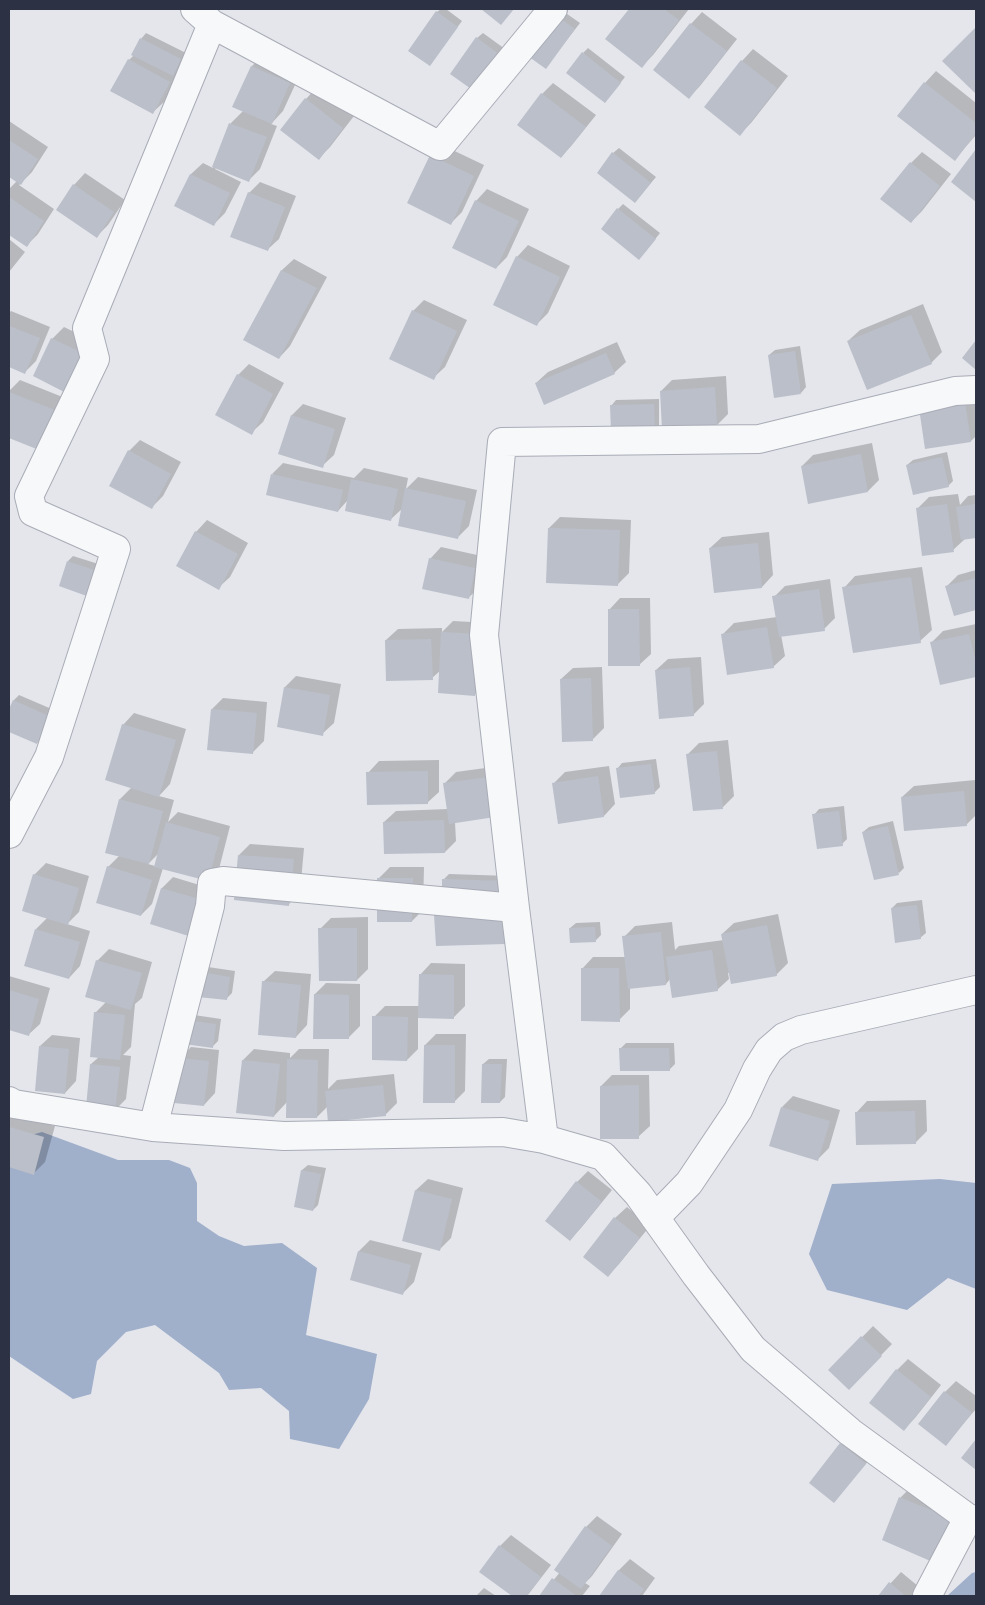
<!DOCTYPE html>
<html>
<head>
<meta charset="utf-8">
<style>
	body { margin:0 }
	#map { position:relative; width:985px; height:1605px; overflow:hidden; background:#e4e6ec; font-family:Overpass,sans-serif }
	canvas { display:block }
	.frame { position:absolute; inset:0; border:10px solid #2c3144; pointer-events:none }
</style>
</head>
<body>
<div id="map">
<canvas width="985" height="1605"></canvas>
<div class="frame"></div>
</div>
<script>
const g = document.querySelector('canvas').getContext('2d');
g.lineJoin = 'round';
function fill(path, color) {
  g.fillStyle = color;
  g.fill(path, 'evenodd');
}
function stroke(path, color, width, dash) {
  g.strokeStyle = color;
  g.lineWidth = width;
  g.lineCap = dash ? 'butt' : 'round';
  g.setLineDash(dash || []);
  g.stroke(path);
}
fill(new Path2D(`
	M42,1132L118,1160H169L190,1168L197,1183V1221L219,1236L244,1246L282,1243L317,1268L306,1335L377,1354L369,1399L339,1449L290,1439L289,1411L261,1388L229,1390L219,1373L155,1325L126,1332L97,1361L91,1394L73,1399L9,1356V1152L17,1139Z
	M940,1179L976,1183V1289L948,1278L907,1310L827,1290L809,1254L832,1184Z
	M976,1572V1596H947L972,1573Z`), '#a0afca');
fill(new Path2D(`
	M441,9H446L462,21L429,65L437,12Z
	M560,9L580,23L546,67Z
	M631,9H689L653,55L642,66L607,39Z
	M702,12L737,39L700,86L689,97L691,24Z
	M976,28V90L975,92L944,61Z
	M146,33L186,53L178,69L180,70L164,102L152,113L129,60L134,55L141,39Z
	M483,33L505,49L479,84L477,38Z
	M588,48L625,77L610,96L583,53Z
	M753,49L788,76L751,123L740,134L742,61Z
	M263,55L301,72L283,111L271,124L277,126L260,169L249,180L216,167L215,169L241,182L225,213L214,224L176,206L191,174L203,163L213,168L231,123L244,110L252,66Z
	M936,71L976,103V135L955,159L925,83Z
	M553,83L596,115L572,145L561,157L542,94Z
	M317,87L354,116L330,147L319,158L306,99Z
	M9,121L48,147L32,172L19,185L54,209L38,234L27,245L9,234V189L17,181L9,176Z
	M442,145L484,165L462,212L451,223L409,203Z
	M619,148L656,177L635,202L613,153Z
	M922,152L951,174L922,211L911,222V163Z
	M85,173L125,200L108,225L97,236L74,185Z
	M260,182L296,196L279,239L267,250L249,193Z
	M487,189L529,209L507,257L496,268L476,201Z
	M623,204L660,233L645,252L618,209Z
	M9,239L25,252L9,272Z
	M528,245L570,266L548,313L537,324L517,257Z
	M294,259L327,277L290,346L279,358L245,340L282,270Z
	M424,300L467,320L445,367L433,378L413,311Z
	M923,304L942,352L931,363L848,341L860,330Z
	M11,311L50,327L36,361L25,372L9,366V313Z
	M64,327L99,344L81,382L52,339Z
	M617,342L626,362L614,373L536,383L548,372Z
	M800,346L806,387L801,393L769,355L775,350Z
	M249,364L284,383L263,422L251,433L238,375Z
	M726,376L728,414L717,425L661,391L672,380Z
	M20,380L70,400L44,451L9,437V391Z
	M976,391V436L971,441L926,448Z
	M659,399V425L654,430L611,406L616,400Z
	M303,404L346,418L334,455L322,466L280,453L292,415Z
	M140,440L181,462L163,496L151,508L129,451Z
	M872,443L879,480L868,491L809,503L802,466L813,455Z
	M947,452L953,481L948,486L907,465L913,460Z
	M283,463L354,478L364,468L408,478L406,489L418,477L477,490L469,526L458,537L403,508L391,519L348,500L338,511L272,474Z
	M958,494L960,505L968,496L976,495V537L965,539L953,550L917,509L929,497Z
	M560,517L631,520L629,573L618,584L549,528Z
	M207,520L248,543L230,577L218,588L196,532Z
	M769,532L773,575L762,587L710,548L722,537Z
	M441,547L486,557L480,587L468,598L430,559Z
	M73,556L108,567L95,597L68,561Z
	M922,567L932,630L920,641L844,588L855,576Z
	M976,570V609L955,615L947,586L958,575Z
	M830,579L835,618L824,629L781,635L785,656L773,667L723,634L734,623L777,617L774,597L785,586Z
	M620,598H650L651,654L639,665L609,610Z
	M453,621L490,623L486,683L475,694L440,671L432,678L386,640L398,629L442,628V632Z
	M976,624V676L941,684L931,643L943,631Z
	M701,657L704,704L693,715L656,670L668,659Z
	M602,667L604,728L592,740L561,679L573,668Z
	M296,676L341,684L334,723L322,734L278,726L285,687Z
	M19,695L54,710L42,737L37,743L9,731V712L14,700Z
	M223,698L267,702L264,741L253,752L212,709Z
	M134,713L186,729L170,784L159,796L174,800L168,822L178,812L230,826L219,869L207,880L163,868L152,904L141,915L108,867L120,855V799L132,787L123,725ZM159,853L155,866L148,864Z
	M728,740L734,796L723,807L694,810L688,754L699,743Z
	M656,759L660,787L654,793L617,769L622,763Z
	M439,760V792L427,803L368,773L379,761Z
	M500,766L455,822L456,841L445,852L384,822L396,811L448,809L444,784L456,772Z
	M609,766L615,804L604,816L554,783L565,772Z
	M975,780L976,815L966,825L902,797L914,786Z
	M844,806L847,839L842,844L814,815L819,809Z
	M893,821L904,868L899,873L863,832L869,827Z
	M250,844L304,848L300,893L289,904L239,855Z
	M46,863L89,876L79,912L67,924L90,931L80,966L69,978L36,929L48,917L34,875Z
	M390,867H424L423,910L412,921L379,878Z
	M449,874L510,876L504,897L444,879Z
	M173,877L216,890L151,923L162,888Z
	M922,900L926,933L920,938L892,908L897,903Z
	M778,914L788,963L776,975L728,973L729,979L717,990L670,979L666,984L630,988V1009L619,1020L582,969L593,957H626L624,937L635,926L672,922L675,950L679,946L724,940L722,934L734,923Z
	M368,917V969L357,980L320,929L331,918Z
	M600,922L601,935L595,941L570,928L576,923Z
	M109,949L152,962L142,998L135,1004L131,1047L123,1055L131,1056L126,1099L115,1110L91,1064L99,1057L95,1013L106,1002L87,996L98,960Z
	M431,963L465,964V1006L453,1018L418,1017V1049L407,1060L374,1017L385,1006H420V975Z
	M208,967L235,971L232,993L226,999L199,995Z
	M275,971L311,974L307,1025L296,1037L263,982Z
	M9,976L50,988L40,1024L28,1035L9,1029Z
	M326,983L360,984V1026L348,1038L315,994Z
	M194,1015L221,1019L218,1041L212,1047L188,1021Z
	M436,1034H466L465,1091L454,1102L425,1045Z
	M52,1035L80,1038L76,1081L65,1093L40,1046Z
	M626,1043H674L675,1064L669,1070L621,1048Z
	M191,1047L219,1050L215,1093L204,1105L180,1058Z
	M254,1049L290,1053V1058L299,1049H329L328,1089L337,1080L394,1074L397,1103L385,1115L327,1107L317,1117L287,1102L274,1116L243,1060Z
	M489,1059H507L505,1097L500,1102L483,1064Z
	M612,1075H649L650,1126L638,1137L601,1086Z
	M793,1096L840,1110L829,1148L817,1160L782,1107Z
	M926,1100L927,1131L916,1142L857,1144L856,1113L867,1101Z
	M12,1113L55,1126L45,1162L33,1174L9,1166V1116Z
	M308,1165L326,1168L318,1205L313,1210L302,1170Z
	M588,1171L612,1190L581,1228L570,1239L577,1182Z
	M428,1179L463,1188L451,1238L439,1250L404,1240L416,1190Z
	M627,1207L650,1226L619,1264L608,1275L585,1256L615,1218Z
	M370,1240L422,1253L414,1282L403,1293L352,1279L359,1251Z
	M873,1326L892,1344L849,1388L830,1370Z
	M908,1359L941,1385L915,1418L904,1429L897,1370Z
	M956,1381L976,1396V1409L946,1444L945,1392Z
	M853,1433L876,1452L834,1501L841,1444Z
	M912,1486L964,1508L883,1540L901,1497Z
	M597,1516L622,1534L592,1576L585,1583L590,1586L582,1596H541L560,1572L586,1527Z
	M511,1535L551,1565L527,1596H514L481,1571L500,1546Z
	M630,1559L655,1578L642,1596H600L618,1571Z
	M901,1572L924,1591L920,1596H879Z
	M484,1588L496,1596H476Z`), '#0003');
fill(new Path2D(`
	M481,9H514L501,25Z
	M629,9H664L679,20L642,68L605,39Z
	M436,11L458,27L430,66L408,51Z
	M554,14L575,29L546,69L525,54Z
	M690,23L727,51L689,99L653,70Z
	M976,27V92L975,93L942,61Z
	M476,37L500,55L474,91L450,74Z
	M140,38L181,59L173,76L131,55Z
	M582,52L621,83L605,103L566,73Z
	M128,59L170,82L153,114L110,91Z
	M741,60L777,88L740,136L704,107Z
	M251,66L290,83L272,124L232,107Z
	M924,82L976,123V133L955,161L897,116Z
	M541,93L586,127L561,158L517,125Z
	M305,98L343,128L319,160L280,130Z
	M229,123L267,137L249,182L212,167Z
	M9,140L38,159L21,185L9,177Z
	M976,149V202L951,182Z
	M612,152L651,183L635,203L597,173Z
	M430,155L474,176L451,225L407,203Z
	M910,162L940,186L911,223L880,199Z
	M190,174L230,193L214,226L174,206Z
	M73,184L114,212L97,238L56,210Z
	M248,192L285,207L268,251L230,237Z
	M9,197L44,221L27,247L9,235Z
	M475,200L519,221L496,269L452,248Z
	M617,208L656,239L639,260L601,229Z
	M516,256L560,277L537,326L493,305Z
	M281,270L317,288L279,359L243,340Z
	M412,310L457,331L434,380L389,359Z
	M911,315L932,364L867,390L847,341Z
	M9,326L40,338L25,374L9,367Z
	M51,338L89,356L70,395L33,376Z
	M976,340V370L962,358Z
	M795,351L801,394L774,398L768,355Z
	M606,353L615,374L544,405L535,383Z
	M237,374L273,394L252,435L215,415Z
	M715,387L717,426L662,429L660,391Z
	M9,392L60,412L44,452L9,438Z
	M965,402L971,442L925,449L919,408Z
	M654,404L655,431L611,432L610,405Z
	M291,415L335,429L323,468L278,454Z
	M128,450L171,474L152,509L109,486Z
	M861,454L868,492L808,504L801,466Z
	M942,457L949,487L913,495L906,465Z
	M271,474L343,490L338,512L266,495Z
	M351,479L398,489L391,521L345,511Z
	M405,488L466,501L458,539L398,526Z
	M947,504L954,552L922,556L916,508Z
	M976,504V538L961,540L956,507Z
	M548,528L620,530L618,586L546,583Z
	M195,531L238,554L219,590L176,566Z
	M758,543L762,588L714,593L709,548Z
	M429,558L475,568L469,599L422,589Z
	M67,561L103,573L95,599L59,586Z
	M911,577L921,643L853,653L842,587Z
	M976,578V610L954,616L945,586Z
	M819,589L825,631L779,637L772,596Z
	M608,609H639L640,666H608Z
	M767,627L774,668L727,675L721,634Z
	M441,632L480,634L475,696L438,693Z
	M969,634L976,663V677L940,685L930,642Z
	M431,639L433,680L386,681L385,640Z
	M690,667L694,716L659,719L655,670Z
	M591,678L593,741L562,742L560,679Z
	M284,687L330,695L323,736L277,727Z
	M13,700L49,716L37,744L9,732V709Z
	M211,709L257,713L253,754L207,750Z
	M122,724L176,740L159,797L105,780Z
	M717,751L723,809L693,811L686,754Z
	M651,764L655,794L620,798L616,768Z
	M428,771V804L367,805L366,772Z
	M598,776L604,817L558,824L552,783Z
	M489,777L495,817L449,824L443,783Z
	M964,791L967,826L904,831L901,797Z
	M119,799L163,811L149,864L105,853Z
	M839,811L843,846L817,849L812,814Z
	M444,820L445,853L384,854L383,822Z
	M166,822L220,837L208,881L154,867Z
	M888,826L899,875L874,880L862,832Z
	M238,855L294,859L289,906L234,900Z
	M107,866L152,880L141,916L96,903Z
	M33,874L79,888L68,925L22,911Z
	M377,878H413L412,922H377Z
	M442,879L505,881V898L442,896Z
	M161,888L206,901L195,938L150,924Z
	M917,905L921,939L895,943L891,908Z
	M503,912L505,944L436,946L434,915Z
	M767,925L777,976L731,984L721,934Z
	M595,927L596,942L570,943L569,928Z
	M318,928H357V981H319Z
	M35,929L80,942L69,979L24,966Z
	M661,932L666,985L628,989L622,936Z
	M712,950L718,991L672,998L666,957Z
	M96,960L142,973L131,1010L85,997Z
	M581,968H619L620,1022L581,1021Z
	M201,972L230,977L227,1000L198,997Z
	M419,974L454,975V1019L418,1018Z
	M262,981L301,985L296,1038L258,1035Z
	M9,990L39,999L29,1036L9,1030Z
	M314,994L349,995V1039H313Z
	M94,1012L125,1015L120,1060L90,1057Z
	M372,1016L408,1017L407,1061L372,1060Z
	M187,1020L216,1024L213,1048L184,1044Z
	M424,1045H455V1103H423Z
	M39,1046L69,1049L65,1094L35,1091Z
	M619,1048H669L670,1071H620Z
	M178,1058L209,1061L204,1106L174,1103Z
	M287,1059L318,1060L317,1118H286Z
	M242,1060L280,1064L274,1117L236,1113Z
	M90,1064L120,1067L115,1111L86,1108Z
	M482,1064H502L500,1103H481Z
	M383,1085L386,1116L328,1122L325,1091Z
	M639,1085V1139H600V1086Z
	M781,1107L830,1121L818,1161L769,1146Z
	M915,1111L916,1144L856,1145L855,1112Z
	M9,1127L44,1137L34,1175L9,1167Z
	M301,1170L321,1174L313,1211L294,1207Z
	M576,1181L602,1202L570,1241L545,1221Z
	M415,1190L452,1199L440,1251L402,1241Z
	M614,1217L640,1238L608,1277L583,1257Z
	M358,1251L411,1265L403,1295L350,1280Z
	M861,1336L882,1356L849,1390L828,1370Z
	M896,1369L931,1397L904,1431L869,1403Z
	M944,1391L972,1413L946,1446L918,1424Z
	M976,1439V1470L961,1458Z
	M840,1443L866,1464L834,1503L809,1483Z
	M899,1497L953,1519L935,1563L882,1540Z
	M585,1526L612,1546L581,1589L554,1570Z
	M499,1545L541,1577L527,1596H512L479,1572Z
	M618,1570L644,1589L639,1596H599Z
	M552,1578L577,1596H539Z
	M889,1582L906,1596H878Z`), '#bbbfc9');
const minor = new Path2D(`
	M212,24L440,146L553,9
	M9,834L49,757L116,549L33,512L29,496L95,359L87,328L212,24L195,9
	M9,1101L14,1104L153,1127L284,1136L503,1132L544,1139L603,1156L638,1194L696,1275L753,1349L850,1432L968,1518L976,1520
	M153,1127L210,906L212,883L223,881L515,908
	M544,1139L515,908L484,635L502,442L759,439L955,391L976,390
	M655,1218L689,1183L738,1110L757,1069L769,1050L784,1037L801,1030L976,990
	M927,1596L968,1518`);
stroke(minor, '#a9acb6', 30);
stroke(minor, '#f7f8fa', 28);
</script>
</body>
</html>
